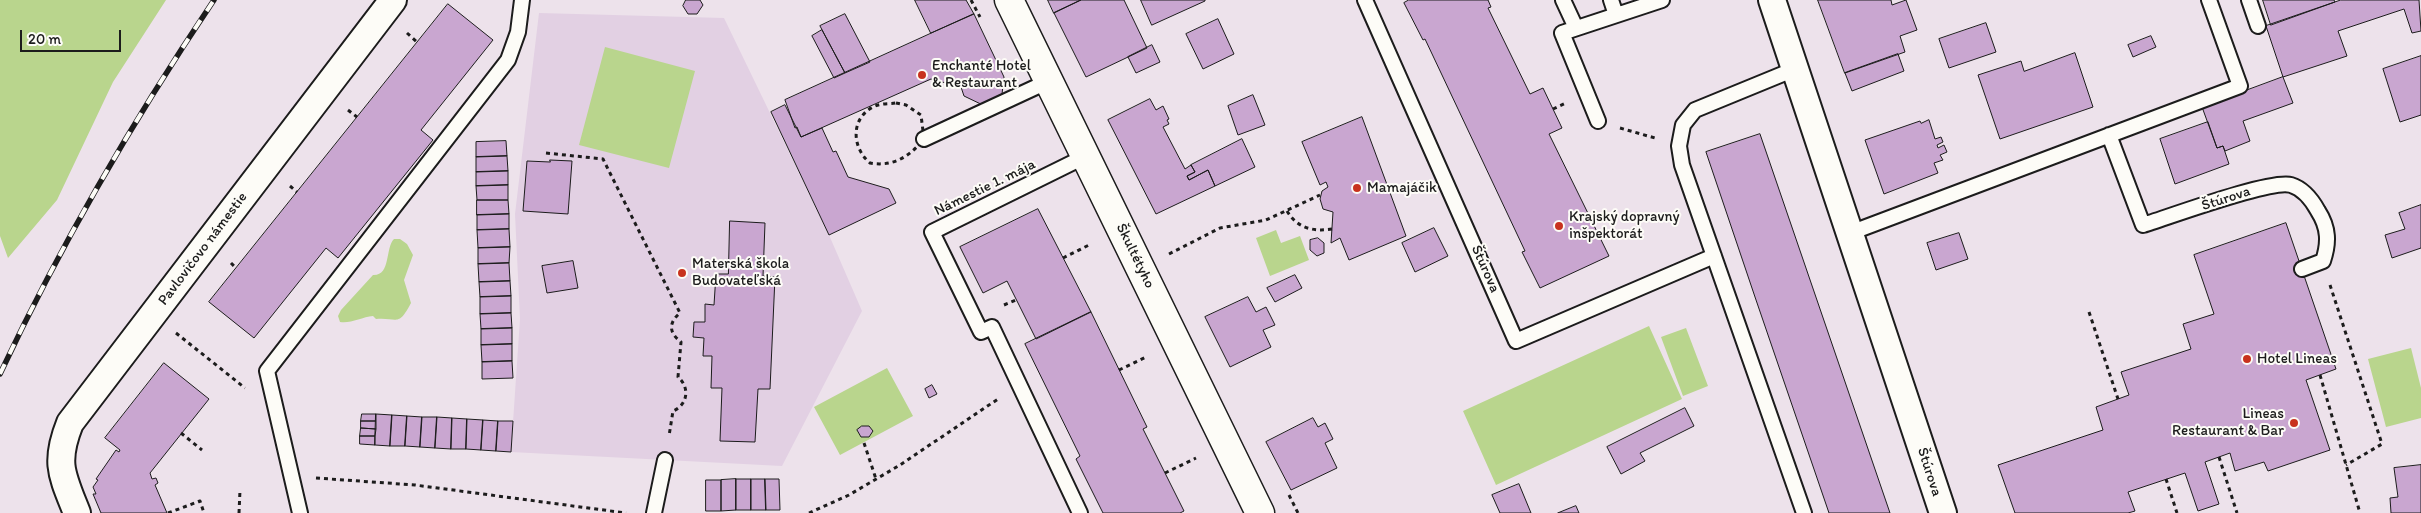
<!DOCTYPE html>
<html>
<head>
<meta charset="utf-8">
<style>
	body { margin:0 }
	#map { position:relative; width:2421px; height:513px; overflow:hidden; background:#ede2eb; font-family:Itim,sans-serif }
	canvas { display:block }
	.scale { position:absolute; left:20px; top:30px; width:101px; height:22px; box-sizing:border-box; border:2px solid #1c1c1c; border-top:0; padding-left:6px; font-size:15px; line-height:18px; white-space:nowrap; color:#1c1c1c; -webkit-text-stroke:4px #fdfcf7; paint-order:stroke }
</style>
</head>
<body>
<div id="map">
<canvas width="2421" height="513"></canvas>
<div class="scale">20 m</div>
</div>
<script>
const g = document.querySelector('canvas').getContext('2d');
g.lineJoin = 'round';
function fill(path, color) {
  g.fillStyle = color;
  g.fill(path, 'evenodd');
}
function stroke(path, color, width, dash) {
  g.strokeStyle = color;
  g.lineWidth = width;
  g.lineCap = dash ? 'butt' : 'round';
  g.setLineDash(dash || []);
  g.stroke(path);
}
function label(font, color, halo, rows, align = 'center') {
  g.font = font + ' Itim,sans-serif';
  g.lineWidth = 4;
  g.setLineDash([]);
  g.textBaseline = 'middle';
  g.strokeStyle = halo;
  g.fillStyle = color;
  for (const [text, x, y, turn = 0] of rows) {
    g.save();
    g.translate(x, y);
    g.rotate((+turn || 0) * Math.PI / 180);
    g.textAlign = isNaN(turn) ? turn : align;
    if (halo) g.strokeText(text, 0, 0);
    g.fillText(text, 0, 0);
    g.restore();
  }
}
fill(new Path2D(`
	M539,13L724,18L829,235L862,311L782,466L511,452L520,319L515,214Z`), '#e2d0e3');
fill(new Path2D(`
	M0,0H166L113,82L57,200L8,258L0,236Z
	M605,47L695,71L669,168L579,145Z
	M1276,230L1281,243L1300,236L1309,260L1270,276L1256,238Z
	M400,239L407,244L413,255L404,280L411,303C398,328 397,317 376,319L373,316C362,317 350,324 340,322L338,316L341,310L373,275C391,276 385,248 394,239Z
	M1649,326L1682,399L1496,485L1463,411Z
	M1686,328L1708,386L1683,396L1661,337Z
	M2411,348L2421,388V418L2386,427L2368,359Z
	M887,368L913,416L840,455L814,407Z`), '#b9d58d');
const building = new Path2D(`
	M686,0H700L703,5L697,14H688L683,6Z
	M915,0H966L974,14L931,33Z
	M1048,0H1081L1054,13Z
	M1081,0H1124L1147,48L1086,77L1054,13Z
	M1141,0H1205V1L1152,25Z
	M1409,0H1488L1491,7L1488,8L1530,94L1543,88L1562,128L1549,134L1609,256L1540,288L1522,252L1525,251L1425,39L1423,40L1404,3Z
	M1818,0H1891L1892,5L1906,0L1917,30L1900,36L1905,52L1845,73Z
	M2263,0H2334L2335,2L2271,25Z
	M2341,0H2419L2421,31L2412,33L2404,9L2338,31L2347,56L2283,77L2266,26Z
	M448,4L493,40L421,130L433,140L338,258L326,248L254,338L209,302Z
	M845,14L870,62L845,73L820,26Z
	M974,14L1004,77L1002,94L996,103L987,107L964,96L961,87L931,79L801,137L797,127L795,128L785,100Z
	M1218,19L1234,54L1203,69L1186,34Z
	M1986,23L1996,52L1949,68L1939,39Z
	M822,30L845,73L834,78L812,36Z
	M2151,36L2156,47L2133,57L2128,45Z
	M1152,45L1160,62L1136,73L1128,57Z
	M2075,53L2093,107L2000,139L1978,75L2021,61L2024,71Z
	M1898,54L1904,71L1852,91L1845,73Z
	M2421,56V115L2400,122L2383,69Z
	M2283,77L2293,103L2243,121L2250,141L2225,151L2223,146L2217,148L2202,107Z
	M1253,95L1265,125L1238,135L1228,106Z
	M1150,99L1156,110L1163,106L1169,119L1167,120L1169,124L1163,127L1185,169L1191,165L1195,172L1187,176L1189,180L1208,170L1215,186L1156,214L1108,120Z
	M785,105L801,137L822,128L833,152L836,151L848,177L889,189L896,203L829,235L771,112Z
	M1362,117L1406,236L1349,260L1340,238L1331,243L1333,212L1323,209L1320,199L1322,191L1328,187L1326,182L1320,185L1302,142Z
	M1929,120L1935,139L1941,137L1943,142L1937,145L1938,148L1944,145L1947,152L1940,155L1943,160L1934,163L1938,173L1884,194L1865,140L1920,121L1921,123Z
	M2208,122L2217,148L2223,146L2229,164L2175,184L2160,139Z
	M1760,134L1890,513H1829L1755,297L1706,152Z
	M1242,139L1255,167L1215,186L1208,170L1189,180L1187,176L1195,172L1191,165Z
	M506,141L507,156L476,157V142Z
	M507,156L508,171L476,172V157Z
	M550,160L572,161L568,214L523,211L527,161L550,162Z
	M508,171V185L476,186V172Z
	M508,185V200H477L476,186Z
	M477,200H508L509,214L477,215Z
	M2421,205V248L2392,258L2385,235L2405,229L2399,213Z
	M1038,209L1091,312L1036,339L1007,281L983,293L960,247Z
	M509,214V229L477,230V215Z
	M730,221L765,223L763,276L775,277L770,389H758L755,442L720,441L722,388H711L712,356H703L704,338L693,337L694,322H705V304L714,305L716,274H728Z
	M2286,223L2336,369L2306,380L2330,450L2268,471L2264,462L2235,471L2230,453L2205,462L2219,504L2198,511L2185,473L2128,492L2135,511L2128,513H2015L1998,465L2103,430L2096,407L2129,395L2121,372L2191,349L2183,324L2214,314L2194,255Z
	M1434,228L1448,256L1415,272L1402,243Z
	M509,229L510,247L478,248L477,230Z
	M1959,233L1968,259L1936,270L1927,243Z
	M1318,238L1324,243V253L1317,256L1310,250V240Z
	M510,247L509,263L478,264V248Z
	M573,261L578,288L547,293L542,266Z
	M509,263L510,281L479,282L478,264Z
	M1295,275L1302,288L1275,302L1267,288Z
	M510,281L511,296L480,297L479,282Z
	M511,296V313L480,314V297Z
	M1248,297L1256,312L1266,307L1275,325L1263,330L1271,347L1230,367L1205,317Z
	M1091,312L1147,427L1143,429L1184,511L1180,513H1103L1076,459L1080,456L1025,344Z
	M511,313L512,328L481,329L480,314Z
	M512,328V344L481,345V329Z
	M512,344V361L482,362L481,345Z
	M512,361L513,378L482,379V362Z
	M164,363L209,399L150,473L152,479L156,478L158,483L155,485L167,513H101L93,494H96L93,487L98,480L96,479L116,450L119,452L120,450L105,438Z
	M932,385L937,394L929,398L925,389Z
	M1685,408L1694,426L1640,453L1645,461L1621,474L1607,447Z
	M362,414H376V421H361Z
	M376,414L392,415L390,446L375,445Z
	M392,415L407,416L405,446H390Z
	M407,416L422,417L420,447L405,446Z
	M422,417H437L435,448L420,447Z
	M437,417L452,418L451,449L435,448Z
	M452,418L467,419L466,449H451Z
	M1313,418L1318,427L1325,423L1333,439L1325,443L1337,468L1291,490L1266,442Z
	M467,419L483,420L481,450L466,449Z
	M483,420L498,421L496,451L481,450Z
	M361,421H376V429L361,428Z
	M498,421H513L511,452L496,451Z
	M862,426H869L873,431L869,437H861L857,430Z
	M361,428L376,429L375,436H360Z
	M360,436H375V445L360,444Z
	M2421,465V513H2391L2390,498L2398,497L2394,468Z
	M736,479V510L721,511V480Z
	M736,479H751V510H736Z
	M751,479H765L766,510H751Z
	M765,479H779L780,510H766Z
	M706,480H721V511H706Z
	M1519,484L1531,513H1500L1492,495Z
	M1576,506L1579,513H1558Z`);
fill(building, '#c9a6d0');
stroke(building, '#1c1c1c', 1);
const service = new Path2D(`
	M1365,0L1516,341L1714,256
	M1563,0L1576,28
	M1611,0L1616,15
	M2249,0L2258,26
	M1795,69L1695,110L1683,125L1679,146L1682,165L1804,513
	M1598,121L1562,33L1662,0
	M2109,135L2143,225C2169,217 2271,179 2291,185C2304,189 2312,200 2318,211C2329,228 2329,243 2323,261L2302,269
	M924,139L1049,81
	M1850,233L2240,86L2209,0
	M300,513L267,371L508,60L518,32L522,0
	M654,513L665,460
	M1080,513L992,327L981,332L932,232L1086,156`);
const minor = new Path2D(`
	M1772,0L1943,513
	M77,513C62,475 54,463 70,423L393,0`);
const tertiary = new Path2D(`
	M1009,0L1260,513`);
stroke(service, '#1c1c1c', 18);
stroke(minor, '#1c1c1c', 30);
stroke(tertiary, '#1c1c1c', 31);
stroke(new Path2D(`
	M971,0L980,17
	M407,33L417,42
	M896,103L906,105L921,115L924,139C909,157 893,167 870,163C852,148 850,119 873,107C880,103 889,104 896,103Z
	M1553,109L1566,103
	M348,110L357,117
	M1620,128L1655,138
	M546,153L603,159L680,313C668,323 669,333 681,342L678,377C690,387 688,405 673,411L669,436
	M290,186L297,192
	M1287,211C1297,228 1313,232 1332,229
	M1169,254L1220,228L1266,220L1320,195
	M1063,258L1091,244
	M231,263L236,268
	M2330,285L2382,444L2346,465
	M1004,305L1016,300
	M2089,312L2118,399
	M176,333L245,388
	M1119,370L1146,357
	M2320,375L2360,513
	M181,433L202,450
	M864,443L876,479
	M2219,457L2237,513
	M1165,473L1196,458
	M316,478L415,485L626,513
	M2166,479L2177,513
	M1289,495L1298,513
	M168,513L200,501L204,513
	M239,513L240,490
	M809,513L849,495L900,465L998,399`), '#1c1c1c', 3, [4, 4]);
stroke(service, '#fdfcf7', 14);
stroke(minor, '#fdfcf7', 26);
stroke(tertiary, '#fdfcf7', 28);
const rail = new Path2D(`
	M0,374C61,244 134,119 214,0`);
stroke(rail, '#1c1c1c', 5.5);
stroke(rail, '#fdfcf7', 4, [11]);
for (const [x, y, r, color] of [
	[922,75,5,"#c8321e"],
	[1357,188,5,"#c8321e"],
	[1559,226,5,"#c8321e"],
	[682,273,5,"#c8321e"],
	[2247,359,5,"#c8321e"],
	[2294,423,5,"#c8321e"]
]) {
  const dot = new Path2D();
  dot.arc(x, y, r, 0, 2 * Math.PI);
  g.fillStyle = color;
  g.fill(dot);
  stroke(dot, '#fdfcf7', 2);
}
label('15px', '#1c1c1c', '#fdfcf7', [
	["Enchanté Hotel",932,66],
	["& Restaurant",932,83],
	["Mamajáčik",1367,188],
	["Krajský dopravný",1569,217],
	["inšpektorát",1569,234],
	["Materská škola",692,264],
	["Budovateľská",692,281],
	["Hotel Lineas",2257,359],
	["Lineas",2284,414,"right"],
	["Restaurant & Bar",2284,431,"right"]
], 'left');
label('15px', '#1c1c1c', '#fdfcf7', [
	["Námestie 1. mája",985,188,-26],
	["Štúrova",2226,199,-18],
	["Pavlovičovo námestie",203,249,-53],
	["Škultétyho",1135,256,64],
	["Štúrova",1485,269,66],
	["Štúrova",1929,472,72]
]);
</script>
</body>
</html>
